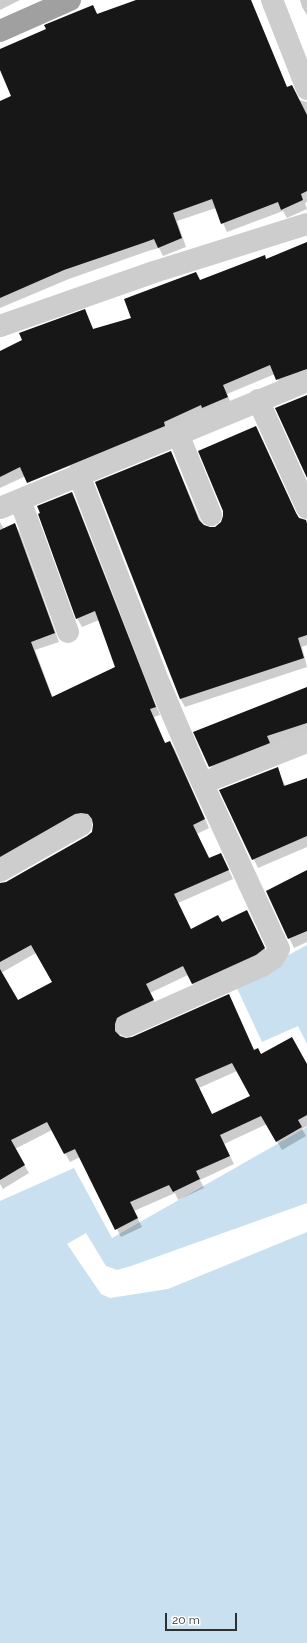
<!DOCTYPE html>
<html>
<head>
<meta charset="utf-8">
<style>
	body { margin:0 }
	#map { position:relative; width:307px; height:1643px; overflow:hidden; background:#fff; font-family:Raleway,sans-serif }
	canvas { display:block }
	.scale { position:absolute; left:165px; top:1613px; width:72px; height:18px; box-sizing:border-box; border:2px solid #303030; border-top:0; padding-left:5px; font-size:12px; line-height:14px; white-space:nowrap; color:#303030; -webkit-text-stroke:3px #fff; paint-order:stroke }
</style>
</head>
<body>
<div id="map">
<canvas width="307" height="1643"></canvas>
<div class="scale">20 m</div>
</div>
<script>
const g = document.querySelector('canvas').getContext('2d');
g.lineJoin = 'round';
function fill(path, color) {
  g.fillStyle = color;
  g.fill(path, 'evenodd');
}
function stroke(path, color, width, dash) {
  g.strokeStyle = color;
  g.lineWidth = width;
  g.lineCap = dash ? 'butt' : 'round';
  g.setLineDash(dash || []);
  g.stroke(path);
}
fill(new Path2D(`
	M307,945V1044L298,1026L262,1042L235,984Z
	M307,1127V1643H0V1201L74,1168L112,1238Z`), '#c8e0f0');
fill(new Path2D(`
	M307,1203V1232L168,1289L110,1298L101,1294L67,1244L86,1233L106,1266L117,1270L131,1266Z`), '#fff');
fill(new Path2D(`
	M0,0H20L0,10Z
	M141,0H251L287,88L299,100L307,102V202L305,203L307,209L287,218L283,211L227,232L216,208L177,221L186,247L163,256L159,248L148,251L69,279L0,308V102L12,96L0,67V50L47,30L93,6L98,15Z
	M300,0H307V15L302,7Z
	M307,244V378L282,388L275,374L227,394L232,406L74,474L70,466L29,481L26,476L0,488V352L84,311L94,330L132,318L125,300L196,273L200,281L267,260Z
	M255,427L298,517L307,521V645L302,647L307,667L185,707L180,698L171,452L202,524L210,528H216L222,523Z
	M72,493L76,501L160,715L154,717L165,744L170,742L175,750L209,828L197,834L210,859L225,862L233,879L178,903L191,930L222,923L247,911L269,957L197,992L188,975L150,993L158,1009L122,1027L119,1037L126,1039L254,1051L260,1055L307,1065V1126L302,1129L306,1136L282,1150L267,1124L224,1144L234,1164L200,1180L204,1188L178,1200L175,1193L134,1211L142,1227L121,1237L80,1157L70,1162L52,1130L15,1149L29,1173L3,1189L0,1184V884L7,883L88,837L93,831L94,826L93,822L87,821L0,868V522L4,529L15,525L20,533L59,642L35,650L53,698L117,668L99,620L82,627L77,618ZM36,953L53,983L18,1001L1,973ZM237,1071L252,1096L212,1115L199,1088Z
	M307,688V733L215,775L195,732Z
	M277,768L286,787L307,779V847L258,868L221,791Z
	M307,871V942L294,948L267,891Z`), '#0003');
fill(new Path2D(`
	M136,0H251L287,87L292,85L307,115V191L301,194L303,200L281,210L278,202L221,224L212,199L173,213L182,238L158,248L154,239L143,243L64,270L0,298V101L11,96L0,70V49L46,29L44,25L93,5L97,14Z
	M307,242V369L276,380L270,365L223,385L228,397L202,408L201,405L164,422L165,426L27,483L20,467L0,477V351L22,340L19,333L85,309L93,329L131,318L124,299L196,272L200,280L265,255L266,259Z
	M307,395V478L275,408Z
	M256,426L296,513L299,518L306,520L307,524V635L298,638L304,658L180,699L95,482L171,451L199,520L204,525L210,527H215L221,522L223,516V511L198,451Z
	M72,492L156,707L150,709L165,743L170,741L205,819L193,825L209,858L221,853L229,870L174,894L191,929L218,915L222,922L247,910L265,948L256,955L192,984L183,966L146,984L154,1000L122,1015L117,1018L115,1024V1031L120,1036L126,1038L132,1037L229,994L254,1050L258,1048L261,1054L292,1037L307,1064V1115L298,1120L302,1127L276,1142L261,1116L220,1135L230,1156L196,1171L200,1179L173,1192L169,1185L130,1202L138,1218L115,1230L75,1149L64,1154L47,1122L11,1140L25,1165L0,1180V969L18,1000L52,982L31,945L0,962V883L6,882L87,836L92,832L93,825L92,819L88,814L81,813L75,814L0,857V530L15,523L55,633L31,642L52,697L115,667L95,611L76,619L38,514L40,513L37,506ZM232,1063L250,1096L212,1114L195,1079Z
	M307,687V723L267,736L270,743L209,767L193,732Z
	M278,767L284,786L307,778V836L252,860L219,790Z
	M307,870V931L288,939L266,891Z`), '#171717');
stroke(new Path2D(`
	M272,0L307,89
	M0,326L154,272L307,224
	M258,400L307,508
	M178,434L211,515
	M79,475L157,678L195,767L279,949L273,959L262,966L127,1026
	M20,500L68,632
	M0,508L307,381
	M203,783L307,742
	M0,871L81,825`), '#cdcdcd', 22);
stroke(new Path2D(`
	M0,31L70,0`), '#a0a0a0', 22);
</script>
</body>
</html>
